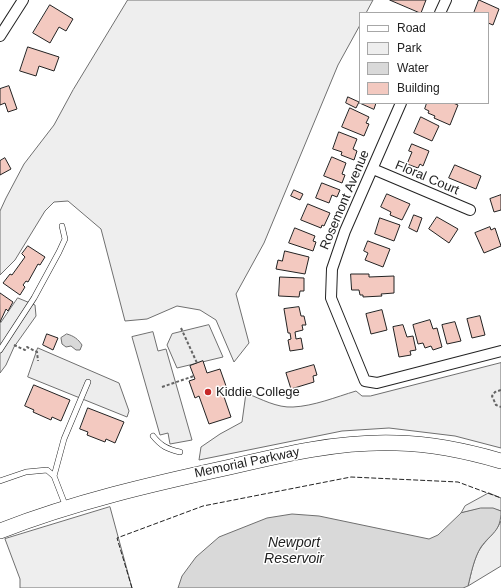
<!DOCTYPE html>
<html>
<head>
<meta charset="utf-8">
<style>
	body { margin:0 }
	#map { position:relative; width:501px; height:588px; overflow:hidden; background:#fff; font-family:Helvetica,sans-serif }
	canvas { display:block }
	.legend { position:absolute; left:359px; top:12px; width:130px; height:92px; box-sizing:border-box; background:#fff; border:1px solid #a7a7a7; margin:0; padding:5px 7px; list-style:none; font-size:12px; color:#222 }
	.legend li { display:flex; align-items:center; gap:8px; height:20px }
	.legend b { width:20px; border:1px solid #a7a7a7 }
</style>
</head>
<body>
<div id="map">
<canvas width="501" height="588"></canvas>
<ul class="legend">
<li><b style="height:5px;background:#fff"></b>Road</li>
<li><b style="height:11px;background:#eee"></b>Park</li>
<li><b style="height:11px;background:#d9d9d9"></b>Water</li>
<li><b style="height:11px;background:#f3c9c0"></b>Building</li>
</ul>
</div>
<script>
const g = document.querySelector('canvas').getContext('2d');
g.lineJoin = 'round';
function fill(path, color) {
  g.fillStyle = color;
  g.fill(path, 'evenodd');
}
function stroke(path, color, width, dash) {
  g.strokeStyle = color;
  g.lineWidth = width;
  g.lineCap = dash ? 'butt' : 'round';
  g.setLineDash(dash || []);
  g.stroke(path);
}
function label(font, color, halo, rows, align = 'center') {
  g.font = font + ' Helvetica,sans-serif';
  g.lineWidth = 3;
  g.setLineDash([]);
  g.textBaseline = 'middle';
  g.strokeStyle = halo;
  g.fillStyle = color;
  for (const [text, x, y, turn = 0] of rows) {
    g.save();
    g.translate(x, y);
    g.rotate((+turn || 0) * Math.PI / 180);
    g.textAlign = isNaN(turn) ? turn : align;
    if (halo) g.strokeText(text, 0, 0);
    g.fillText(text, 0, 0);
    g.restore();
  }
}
const green = new Path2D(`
	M128,0H373L366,13H360V25L338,65L264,243L236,294L249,343L234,362L216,320L200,310L177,306L147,319L125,321L101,229L68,201L54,202L45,211L15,260L0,275V211L6,198L24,164L54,125L73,90Z
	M501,363V448L455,436L389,428L342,431L199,460L201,447L220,434L242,422L246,393C261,399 277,408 293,407C314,406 336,397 356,391L362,396H370Z
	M489,493L501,498V511C487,506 475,510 461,513L465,506Z
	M110,507L132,588H20V579L5,539Z
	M501,521V566L468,586C471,574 474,556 482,546C489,537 496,532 501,521Z`);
fill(green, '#eee');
stroke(green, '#6f6f6f', 1);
const parking = new Path2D(`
	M18,298L35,305L36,316L14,347L6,365L0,373V324Z
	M209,325L223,357L177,368L167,345L172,334Z
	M153,332L158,351L166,349L192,440L170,444L168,433L160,435L132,337Z
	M38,348L119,383L129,411L127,417L28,377Z`);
fill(parking, '#ededed');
stroke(parking, '#6f6f6f', 1);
const water = new Path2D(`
	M67,334C74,336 78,339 82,345L80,350H76L71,346L66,347L62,344L61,338Z
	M481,508H493L501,511C501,532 491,533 481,547C474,558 471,574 468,586L463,588H178L182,576L196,557L219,537L267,518L292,514L319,516L429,539L438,535L461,513Z`);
fill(water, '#d9d9d9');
stroke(water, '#6f6f6f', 1);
const building = new Path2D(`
	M390,0H426L421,13Z
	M479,0L499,9L493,25L488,23V13H474Z
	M50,5L73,19L66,31L59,27L50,43L33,33Z
	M28,47L59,57L54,71L39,66L36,76L20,71Z
	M9,86L17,109L8,112L5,103L0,105V89Z
	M348,97L359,102L356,108L346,103Z
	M360,103H376L374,109Z
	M427,103H453L458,105L450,125L434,118L435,116L428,113L429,111L425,109Z
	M350,108L369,117L366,123L369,124L364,136L342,127Z
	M421,117L439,126L432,141L414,133Z
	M339,132L357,139L353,149L357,151L354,160L341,155L342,152L333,149Z
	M412,144L429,151L423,166L420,164L418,168L407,164L412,152L409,151Z
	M332,157L346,163L342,174L345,175L342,183L324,176Z
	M5,158L11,169L0,175V161Z
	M455,165L481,176L476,189L449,178Z
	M322,183L340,190L337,197L332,195L329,203L316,198Z
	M294,190L303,194L300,200L291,196Z
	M387,194L410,204L402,220L390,215L391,212L381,207Z
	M501,195V210L494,212L490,199Z
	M308,204L330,213L324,226L322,225L321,228L301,220Z
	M414,215L422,218L417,232L409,228Z
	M437,217L458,229L449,243L429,229Z
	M380,218L400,225L394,241L375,234Z
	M490,227L491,230L495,228L501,246L484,253L475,233Z
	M295,228L315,236L313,241L316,242L313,251L289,243Z
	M368,241L390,249L383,267L365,260L368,253L364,251Z
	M28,246L45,257L40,265L38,264L28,282L26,281L23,285L25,287L20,295L3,283L10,274L12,275L25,257L22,254Z
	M285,251L309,257L305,274L276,269L278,260L282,261Z
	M351,274H369V277L394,276V293L381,294L382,296L363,297V295H360L359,290H352Z
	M280,277L304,278V291H300L299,297L279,296Z
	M0,293L13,302L8,311L6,309L0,322Z
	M299,307L301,316H304L306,325H302L303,330L295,332L296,339L301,338L303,349L290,351L288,340L291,339L290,333H288L284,309Z
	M382,310L387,330L371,334L366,314Z
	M480,316L485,335L472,338L467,319Z
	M430,320L433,329L437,328L442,347L433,350L431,346L425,348L423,343L418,344L413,325Z
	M455,322L461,341L447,344L442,325Z
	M403,325L407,337L413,336L416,350L410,351L411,355L399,357L393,327Z
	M47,334L58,338L53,350L43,345Z
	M203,361L207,373L220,369L226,386L221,388L231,417L209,424L199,396L195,398L189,381L195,379L190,366Z
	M314,365L317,375L313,376L314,382L291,389L286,373Z
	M34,385L70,400L61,421L52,417L51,420L33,412L34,410L25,406Z
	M88,408L124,422L115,443L106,439L105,442L87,435L88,432L80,429Z`);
fill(building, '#f3c9c0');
stroke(building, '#222', 1);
const service = new Path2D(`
	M0,350L34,298L59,252L65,239L62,226
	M153,436C161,446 167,449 180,452
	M54,476L64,439L88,382
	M0,481L26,472L47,470L54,476L66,507`);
const minor = new Path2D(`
	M440,13L446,0
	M0,36L23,0
	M401,103L345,231L332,269L331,298L365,381L377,383L501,351
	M373,169L470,210`);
const secondary = new Path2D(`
	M0,531C74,502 152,484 230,467C285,454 340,441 397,443C432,444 467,451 501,461`);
stroke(service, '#222', 6);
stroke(minor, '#222', 12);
stroke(secondary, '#222', 16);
stroke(new Path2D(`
	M181,328L197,363
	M14,345L25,350L27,347L37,352L38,361
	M162,387L194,376
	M501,390L495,392L492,396L496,405L501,407`), '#646464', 2, [3, 2]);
stroke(service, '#fff', 5);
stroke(minor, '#fff', 10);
stroke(secondary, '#fff', 15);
stroke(new Path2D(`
	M132,588L117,538L203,506L351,477L458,482L501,498`), '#222', 1, [5, 2]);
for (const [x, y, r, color] of [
	[208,392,4,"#c62828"]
]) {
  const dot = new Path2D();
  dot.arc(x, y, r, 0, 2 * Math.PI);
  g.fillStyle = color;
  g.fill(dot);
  stroke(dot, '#fff', 1.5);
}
label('13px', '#222', '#fff', [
	["Floral Court",427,178,23],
	["Rosemont Avenue",345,200,-67],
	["Memorial Parkway",247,463,-12]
]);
label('13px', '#222', '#fff', [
	["Kiddie College",216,392]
], 'left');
label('italic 14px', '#222', '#fff', [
	["Newport",294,543],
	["Reservoir",294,559]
]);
</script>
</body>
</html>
